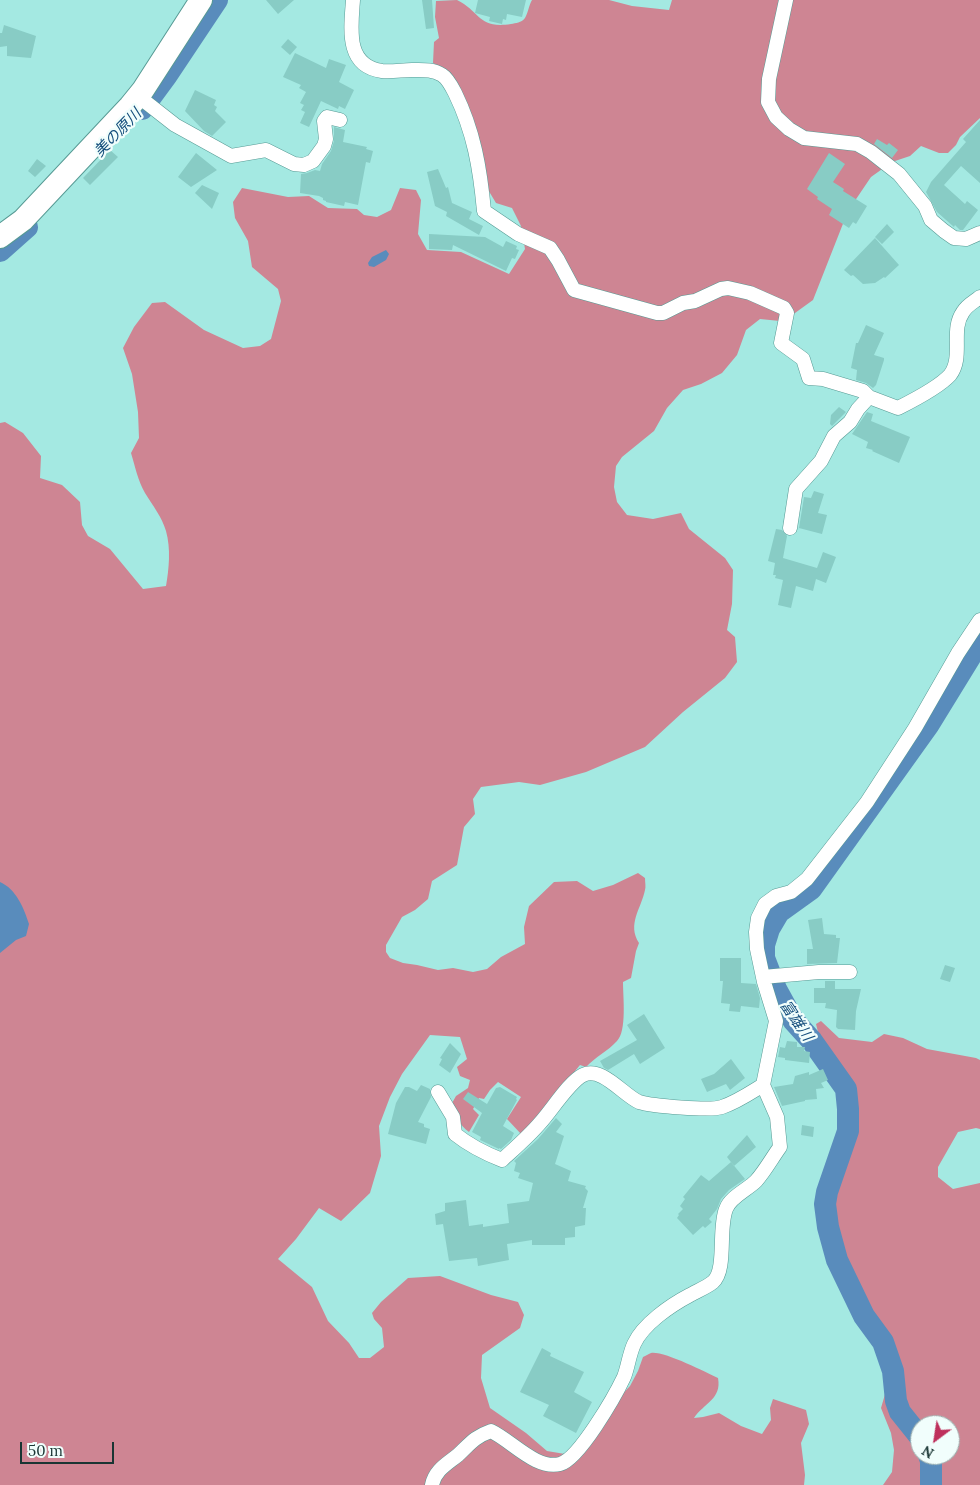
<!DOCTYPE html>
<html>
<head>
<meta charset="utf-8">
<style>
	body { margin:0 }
	#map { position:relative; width:980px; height:1485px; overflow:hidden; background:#a4e9e2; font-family:Lora,serif }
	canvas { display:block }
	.north { position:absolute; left:910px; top:1415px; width:50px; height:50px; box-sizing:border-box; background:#f1fefc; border:1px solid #9baeac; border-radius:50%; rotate:211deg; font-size:14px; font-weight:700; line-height:20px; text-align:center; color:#193533 }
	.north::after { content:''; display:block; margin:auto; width:18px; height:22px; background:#be305c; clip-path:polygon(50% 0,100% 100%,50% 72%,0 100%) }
	.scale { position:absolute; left:20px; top:1442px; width:94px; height:22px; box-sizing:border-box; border:2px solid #193533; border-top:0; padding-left:6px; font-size:15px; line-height:18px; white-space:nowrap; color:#193533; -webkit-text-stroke:4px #f1fefc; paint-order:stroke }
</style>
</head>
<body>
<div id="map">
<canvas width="980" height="1485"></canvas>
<div class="north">N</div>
<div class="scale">50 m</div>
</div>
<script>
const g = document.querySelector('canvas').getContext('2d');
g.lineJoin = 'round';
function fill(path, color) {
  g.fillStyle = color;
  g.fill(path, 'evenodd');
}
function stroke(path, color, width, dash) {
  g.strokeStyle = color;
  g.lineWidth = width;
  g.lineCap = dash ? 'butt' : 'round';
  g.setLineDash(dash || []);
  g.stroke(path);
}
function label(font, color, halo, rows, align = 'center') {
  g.font = font + ' Lora,"Noto Sans JP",serif';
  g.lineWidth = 4.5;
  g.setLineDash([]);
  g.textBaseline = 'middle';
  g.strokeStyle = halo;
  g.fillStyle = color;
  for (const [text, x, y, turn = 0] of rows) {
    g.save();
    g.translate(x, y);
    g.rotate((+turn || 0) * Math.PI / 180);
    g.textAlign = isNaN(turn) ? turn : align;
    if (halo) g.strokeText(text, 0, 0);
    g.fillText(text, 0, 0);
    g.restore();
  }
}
fill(new Path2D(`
	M457,0C481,12 478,29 511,24C516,23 521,23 525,18C528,13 529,5 532,0H609L632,6L669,10L672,0H980V118L960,137L956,145L948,153H939L921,146L910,156L892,162L871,177L848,211L813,300L795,313L780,321L760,319L746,330L737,355L722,373L701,384L683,390L667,408L654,431L622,457L616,466L614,487L617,502L627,515L653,519L681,513L689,529L725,558L733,570L732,604L727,630L735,637L737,662L725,678L683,712L645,747L586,772L540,785L519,782L481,787L473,799L475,814L464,827L457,865L432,881L428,899L415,910L402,917L386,945V952L390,958L403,963L417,965L438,970L453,968L473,972L487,969L501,957L525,944L524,927L529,906L554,882L577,881L593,891L613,885L638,873L645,878C645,882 646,887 645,890C641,909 627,924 639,943L636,951L631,978L623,982C623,997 627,1031 617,1041C608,1051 595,1057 586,1067L580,1065L522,1135L507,1119L521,1097L498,1082L490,1090L484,1099L479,1098L473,1109L479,1115L469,1132C459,1125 456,1115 451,1105L456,1096L468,1088L470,1080L460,1076L457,1067L467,1059L460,1037L430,1035L402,1074L390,1097L379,1126L381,1156L370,1193L341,1221L319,1208L296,1239L278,1259L312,1287L328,1321L349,1343L359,1358H370L384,1347L382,1328L374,1319L372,1313L381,1302L408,1278L440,1276L491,1295L518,1302L524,1315L520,1328L482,1355L481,1378L490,1408L526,1433L547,1451L565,1454L630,1386L638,1371L643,1357C646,1356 648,1354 651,1353C664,1351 705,1372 718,1378C722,1399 704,1403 694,1418L703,1417L719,1413L741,1426L762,1434L771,1420L770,1408L773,1399L806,1410L809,1424L801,1443L805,1475L804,1485H0V423L5,422L23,433L41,456L40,478L62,485L80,502L82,525L88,536L110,549L143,589L166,586C169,569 171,549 166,531C162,517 153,506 145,493C138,481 135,466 131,453L139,438L138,412L132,374L123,348L134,327L152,303L165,302L204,330L243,348L260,346L271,339L281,301L278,289L252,267L248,241L235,218L233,202L242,188L288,197L309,196L328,208L357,209L364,215L377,217L391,210L400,188L416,190L421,200L418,234L427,250L461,252L509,274L525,249L521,226L512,208L496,203L487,188L485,163L475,125L445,70L433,63L434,42L439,38L435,17L436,1Z
	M821,1021L839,1038L872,1042L884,1034L903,1038L927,1049L976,1058L980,1060V1129L976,1128L958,1132L938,1167V1177L953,1189L980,1183V1485H883L892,1472L894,1450L891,1433L881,1408L888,1384V1366L884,1339L864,1310L846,1274L830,1221L833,1197L840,1165L850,1142L856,1104L849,1076L826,1050L819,1036L816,1024ZM920,1425H950V1455H920Z`), '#ce8593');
fill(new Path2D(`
	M386,250L389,254L386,260L374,267L369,266L368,263L372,257Z
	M0,882C16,889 24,908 29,924L26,936L16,940L0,953Z`), '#598cbc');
stroke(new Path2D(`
	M142,109L167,75L217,0
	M0,251L27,227
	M920,1437L900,1412L896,1401L893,1371L883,1342L864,1316L837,1260L828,1227L825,1204L827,1192L848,1131V1109L846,1089L812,1041L793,1020L776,989L764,958V945L769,929L779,912L811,889L929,724L980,641
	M929,1455L931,1461V1485`), '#598cbc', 22);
fill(new Path2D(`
	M266,0H294L278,14Z
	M422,0H432L434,28L426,29Z
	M478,0H526L522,17L507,14L506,20L503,19L502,24L489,21L490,17L475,13Z
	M4,25L36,36L31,58L7,56V46L0,47V33H2Z
	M288,39L297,47L290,55L281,47Z
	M295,53L326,68L329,59L346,65L339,82L354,90L345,109L339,106L338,109L321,101L309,127L300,123L305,112L301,110L304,105L300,103L306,92L299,88L301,85L283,77Z
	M195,90L216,100L214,105L217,107L215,111L226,122L212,136L204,131L185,111Z
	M980,120V183L961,166L944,185L965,204L967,201L978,210L963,230H960L955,225L954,227L937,212L926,192L931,182L966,142L963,139Z
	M334,127L345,130L343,142L367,147L366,149L373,151L370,163L366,162L358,205L345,202L344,206L326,202V201L323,200V198L319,196L300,193L301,174L307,173L315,170L320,171L322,164L331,151L334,141Z
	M877,139L887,145L889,143L898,150L892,158L874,144Z
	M110,150L118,157L90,185L83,178Z
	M196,153L217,170L191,187L178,177Z
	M829,153L845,164L833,182L844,189L843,191L867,206L856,224L853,222L849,228L829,215L832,209L817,199L818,197L807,189Z
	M37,159L46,166L35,177L28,171Z
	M438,169L446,188L448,187L452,203L472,212L469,219L483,226L479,235L446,216L447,212L435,206L427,172Z
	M202,185L219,193L212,209L195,193Z
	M887,224L894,232L882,244L875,237Z
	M429,234L485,237L503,247L506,241L517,246L516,249L519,250L515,259L512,258L506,271L453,245L452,250L429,249Z
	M875,238L899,265L885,278L884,277L875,283L863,284L853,275L851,276L844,270Z
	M866,325L884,333L874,355L884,358V360L876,385L873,388L866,383L856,380L857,370L851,368L856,343H858Z
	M839,407L846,412L832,426L830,424L831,415Z
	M867,412L873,414L871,421L910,437L899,463L872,451L873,450L866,448L868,442L852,434Z
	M814,491L824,494L818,513L827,515L822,534L799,528L804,497L811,498Z
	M776,529L782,530L787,536L783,558L817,568L823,552L836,557L826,583L816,579L813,591L796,586L791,608L778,605L783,580L775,578L776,575H773L775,563L768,561Z
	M822,918L824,934L836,935V938H840L837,963L807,964V949H813L808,920Z
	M720,958H741V983L756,984L760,998L759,1008L741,1006L740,1012L729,1011L730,1004L721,1003L723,981H720Z
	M945,965L955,968L950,982L940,979Z
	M825,981H835V989H861L856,1011L855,1030L838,1029L836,1027L837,1010L825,1008L826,1003H814V988H825Z
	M644,1014L665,1048L640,1064L634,1054L608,1070L604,1068L600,1061L637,1040L627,1025Z
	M787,1041L797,1042V1047H805L804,1051L810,1052L809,1063L785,1060V1058L778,1057L780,1047L785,1048Z
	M450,1043L461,1054L450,1073L439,1065L442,1059L440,1058Z
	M731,1059L745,1078L730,1090L726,1084L707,1092L701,1079L714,1074Z
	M823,1069L828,1080L821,1083L824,1088L816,1089L817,1099L805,1100V1101L782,1106L774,1087L793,1084L795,1076L809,1072V1075Z
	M421,1085L430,1089L431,1097L418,1122L424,1124V1127L430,1129L426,1144L388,1134L396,1103L405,1087H409L417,1091Z
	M500,1087L517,1097L516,1099L517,1100L503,1126L514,1133L511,1140L501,1149L499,1148V1149L480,1140L481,1137L472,1132L482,1113L463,1099L468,1092L487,1104L496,1088Z
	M556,1118L562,1124L556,1132L564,1136L555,1164L571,1171L568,1181L586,1186L585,1188L588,1191L583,1208H586L585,1225L575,1227V1237L565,1238V1245H532V1240L507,1244L509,1260L478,1266L477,1258L449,1261L443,1224L436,1225L435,1214L445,1211V1203L466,1200L469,1226L483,1224V1227L509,1223L507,1204L529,1201L533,1183L518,1178L520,1173L514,1171L516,1163L514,1161L538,1139Z
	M802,1125L814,1127L813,1137L801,1135Z
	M747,1135L756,1147L734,1166L727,1157Z
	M731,1162L745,1179L729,1190L721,1199L717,1209L709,1219L712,1222L705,1228L703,1226L693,1235L677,1218L679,1215L678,1214L683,1209L680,1206L685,1199L683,1197L701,1175L709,1181Z
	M542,1348L551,1353L550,1356L584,1372L574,1392L592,1402L576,1433L543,1416L549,1405L520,1392Z`), '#88ccc5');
const street = new Path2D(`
	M353,0C351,28 345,66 382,71C391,72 403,70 412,70C422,70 433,69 442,75C447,78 452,87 455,93C474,132 480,168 484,211L518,234L550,248L558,260L574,290L657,313H663L683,303L695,301L721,289L728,288L750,293L784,308L787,313L781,343L803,359L809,378L823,379L863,391L869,397L898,408C912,401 939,387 950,375C964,357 950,330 963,312C967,305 974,302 980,297
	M786,0L769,79L768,102L776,117L789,129L804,138L857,144L871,152L899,174L925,206L931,220L944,231L954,238L966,239L980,233
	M138,96L175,125L231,156L266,150L294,164L304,165L313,161L324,146L326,139L324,121L327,117L340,120
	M790,528L796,489L821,461L834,436L850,422L858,409L869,397
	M763,977L819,972H850
	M438,1092L453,1117L455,1134C470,1146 484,1153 502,1160C515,1148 529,1136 540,1123C552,1110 569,1082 583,1075C602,1066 623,1095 639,1102C652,1106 710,1111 722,1107C737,1102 750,1093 763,1085
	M432,1485C435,1470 447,1464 458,1455C470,1444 474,1437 491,1431C512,1441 536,1470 560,1464C579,1459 615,1396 624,1377C628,1367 629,1355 634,1344C643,1324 671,1305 690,1295C697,1291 707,1287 713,1282C727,1270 718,1228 726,1209C730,1197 747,1190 756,1181C765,1171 772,1158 780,1147L777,1117L763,1085L776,1021L764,982L757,949L756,932L758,918L765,904L776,896L791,892L807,879L867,802L915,728L958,653L980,620`);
const primary = new Path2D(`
	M0,237L23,220L130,106L143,90L201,0`);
stroke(street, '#579a94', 15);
stroke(primary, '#579a94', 24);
stroke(street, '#fff', 14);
stroke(primary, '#fff', 22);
label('italic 15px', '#144e7c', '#f1fefc', [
	["美の原川",118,133,-46],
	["富雄川",796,1021,56]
]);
</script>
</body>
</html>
